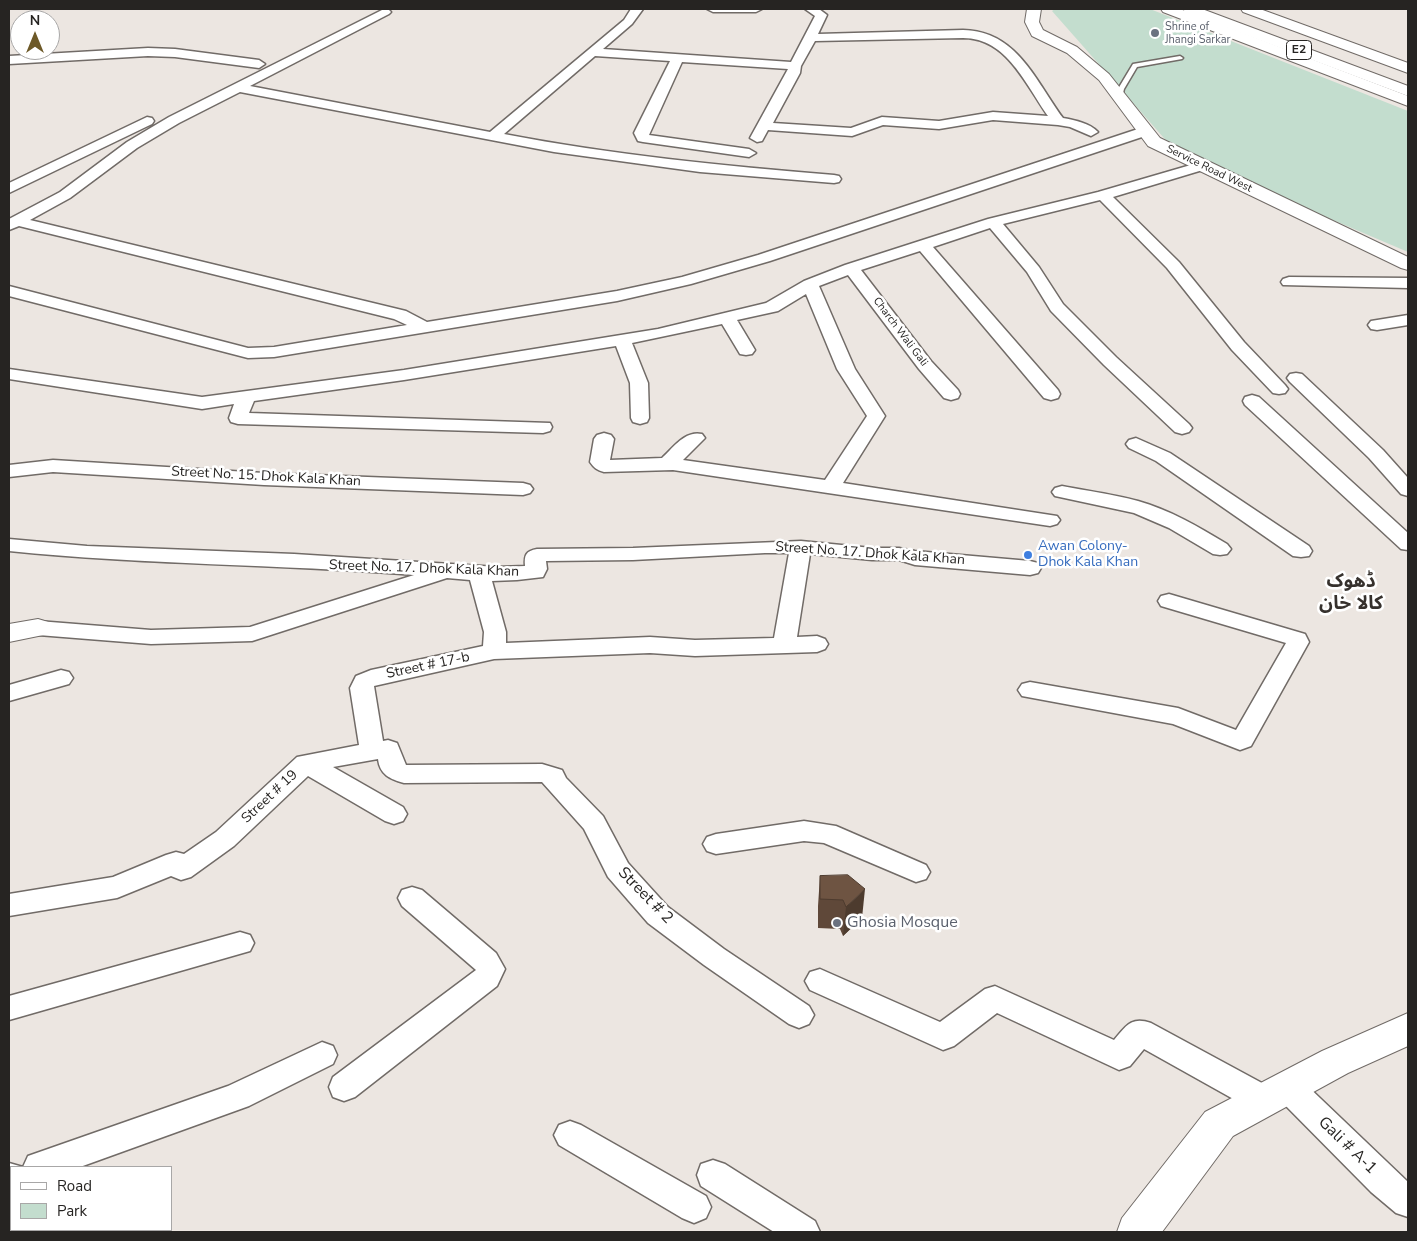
<!DOCTYPE html>
<html>
<head>
<meta charset="utf-8">
<style>
	body { margin:0 }
	#map { position:relative; width:1417px; height:1241px; overflow:hidden; background:#ece6e1; font-family:"Nunito Sans",sans-serif }
	canvas { display:block }
	.frame { position:absolute; inset:0; border:10px solid #262422; pointer-events:none }
	.legend { position:absolute; left:10px; top:1166px; width:162px; height:65px; box-sizing:border-box; background:#fff; border:1px solid #a8a7a7; margin:0; padding:6px 9px; list-style:none; font-size:15px; color:#262422 }
	.legend li { display:flex; align-items:center; gap:10px; height:25px }
	.legend b { width:25px; border:1px solid #a8a7a7 }
	.north { position:absolute; left:10px; top:10px; width:50px; height:50px; box-sizing:border-box; background:#fff; border:1px solid #a8a7a7; border-radius:50%; rotate:0deg; font-size:14px; font-weight:700; line-height:20px; text-align:center; color:#262422 }
	.north::after { content:''; display:block; margin:auto; width:18px; height:22px; background:#6d5928; clip-path:polygon(50% 0,100% 100%,50% 72%,0 100%) }
</style>
</head>
<body>
<div id="map">
<canvas width="1417" height="1241"></canvas>
<div class="frame"></div>
<ul class="legend">
<li><b style="height:6px;background:#fff"></b>Road</li>
<li><b style="height:14px;background:#c3ddce"></b>Park</li>
</ul>
<div class="north">N</div>
</div>
<script>
const g = document.querySelector('canvas').getContext('2d');
g.lineJoin = 'round';
function fill(path, color) {
  g.fillStyle = color;
  g.fill(path, 'evenodd');
}
function stroke(path, color, width, dash) {
  g.strokeStyle = color;
  g.lineWidth = width;
  g.lineCap = dash ? 'butt' : 'round';
  g.setLineDash(dash || []);
  g.stroke(path);
}
function label(font, color, halo, rows, align = 'center') {
  g.font = font + ' "Nunito Sans","Noto Sans Arabic",sans-serif';
  g.lineWidth = 5;
  g.setLineDash([]);
  g.textBaseline = 'middle';
  g.strokeStyle = halo;
  g.fillStyle = color;
  for (const [text, x, y, turn = 0] of rows) {
    g.save();
    g.translate(x, y);
    g.rotate((+turn || 0) * Math.PI / 180);
    g.textAlign = isNaN(turn) ? turn : align;
    if (halo) g.strokeText(text, 0, 0);
    g.fillText(text, 0, 0);
    g.restore();
  }
}
fill(new Path2D(`
	M1055,9H1150L1408,111V252L1178,154L1052,11Z`), '#c3ddce');
const service = new Path2D(`
	M1180,56L1183,58L1182,59L1137,67L1124,89L1122,97L1117,96L1118,89L1133,64Z`);
const minor = new Path2D(`
	M384,9L389,10L391,12L389,14L250,86L490,132L624,20L631,9H643L632,24L603,49L791,62L815,16L805,9H819L827,15L818,34L963,30C1017,31 1035,80 1063,118C1074,120 1090,123 1098,132L1091,136L1070,127L1058,125L993,120L939,129L883,125L852,136L768,130L762,141L757,142L750,138L788,69L682,62L649,135L749,149L756,153L749,157L643,142L638,141L634,133L670,61L595,56L504,134C613,155 723,166 834,175L839,176L841,179L839,182L834,183L700,172L554,152L240,92L179,123L137,148L70,198L30,220L406,311L427,322L617,291L682,277L758,255L1141,128H1151L1153,131L1151,134L770,261L691,284L617,301L274,357L248,358L9,296V286L248,348L274,347L407,325L394,319L19,226L9,230V219L60,192L127,142L169,117ZM963,38C1007,38 1026,85 1048,116L993,112L939,121L882,117L851,128L773,123L800,73L801,66L815,41Z
	M707,9H762L756,12H713Z
	M148,48L175,49L259,60L265,64L259,68L175,57L148,56L9,64V56Z
	M147,117L152,118L154,121L152,124L9,193V183Z
	M1201,162L1206,163L1208,166L1206,169L1113,197L1179,262L1244,342L1285,385L1288,389L1285,393L1279,394L1273,393L1232,350L1167,268L1100,200L1003,224L1039,267L1063,304L1116,357L1189,424L1192,428L1189,432L1182,434L1175,432L1104,365L1051,311L1027,272L990,228L933,247L1058,390L1060,394L1058,398L1051,400L1044,398L920,251L861,270L931,361L958,390L960,394L958,398L951,400L944,398L919,369L848,275L819,286L855,369L885,416L843,483L1057,516L1060,520L1057,524L1050,526L673,470L604,472C597,470 594,468 590,462L594,439L597,435L604,433L611,435L614,439L610,460L662,458C673,448 685,430 702,434L705,438L683,460L825,480L867,416L837,369L806,294L778,311L737,320L755,350L752,354L746,355L740,354L722,324L632,343L648,383L649,418L647,422L640,424L633,422L631,418L630,383L616,346L404,380L254,401L249,413L550,423L552,427L550,431L543,433L238,424L231,422L229,418L234,404L202,409L9,379V369L202,397L404,370L658,329L766,303L804,281L845,265L988,219L1098,192Z
	M1289,277L1408,278V288L1283,285L1281,282L1283,279Z
	M1408,315V325L1377,330L1371,329L1368,325L1371,321Z
	M1296,373L1302,374L1383,450L1408,478V496L1401,494L1369,458L1290,382L1287,378L1290,374Z
	M1252,395L1259,397L1408,533V550L1401,549L1245,405L1243,401L1245,397Z
	M1136,438L1170,453L1309,546L1312,551L1309,556L1301,557L1293,556L1156,461L1129,448L1126,444L1129,440Z
	M53,460L264,473L523,483L530,485L533,489L530,493L523,495L264,485L53,472L9,477V465Z
	M1062,486C1087,491 1113,494 1138,501C1170,510 1199,527 1227,544L1231,549L1227,554L1220,555L1213,554L1169,528L1134,513L1055,496L1052,492L1055,488Z
	M9,539L87,546L294,554L498,567L525,566C524,555 526,551 537,549L633,548L801,541L872,548H899L915,551L1030,561L1038,563L1041,568L1038,573L1030,575L915,565L899,560H872L810,554L797,637L817,636L825,639L828,644L825,649L817,652L695,656L650,653L494,659L374,686L383,741L388,740L397,743L406,765L542,764L562,770L566,778L603,816L628,863L668,907L724,949L809,1006L814,1015L809,1024L799,1028L789,1024L704,965L648,923L608,877L584,829L542,782L404,783C390,779 380,775 378,759L333,767L403,807L407,814L403,821L394,824L385,821L308,776L234,846L191,877L181,880L171,876L117,898L9,916V894L113,877L166,855L176,852L184,854L216,832L297,757L359,745L350,688L356,676L371,670L483,646L484,632L470,580L447,578L252,641L151,644L38,635L30,633L27,628L30,623L38,621L151,630L250,627L414,575C279,564 143,565 9,551ZM765,553H789L774,638L695,640L650,637L506,643V632L492,581L517,580L543,577L547,569L546,561L633,560Z
	M1169,594L1305,634L1309,642L1251,746L1240,750L1173,724L1022,696L1018,690L1022,684L1030,682L1178,708L1236,730L1286,643L1161,606L1158,601L1161,596Z
	M61,670L69,672L73,678L69,684L9,701V685Z
	M804,821L836,826L926,865L930,872L926,879L916,882L824,843L804,841L716,854L707,851L703,844L707,837L716,834Z
	M412,887L422,890L496,953L505,969L497,986L355,1097L344,1101L333,1097L329,1087L333,1077L476,970L402,906L398,898L402,890Z
	M240,932L250,935L254,943L250,951L9,1020V996Z
	M820,969L940,1022L985,989L995,986L1114,1040C1126,1026 1131,1016 1151,1023L1273,1089L1277,1078L1288,1074L1299,1078L1408,1182V1217L1396,1213L1371,1192L1280,1100L1275,1110L1264,1114L1253,1110L1144,1049L1130,1066L1119,1070L997,1013L954,1046L943,1050L810,990L805,981L810,972Z
	M322,1042L333,1046L337,1055L333,1064L249,1106L80,1167H11V1193L9,1194V1163L23,1167L28,1156L228,1086Z
	M570,1121L581,1125L706,1196L711,1207L706,1218L694,1223L682,1218L559,1145L554,1135L559,1125Z
	M713,1160L725,1164L815,1221L820,1232H774L701,1186L697,1175L701,1164Z
	M132,1230H166L167,1232H133Z`);
const tertiary = new Path2D(`
	M1027,9H1041L1039,22L1043,30L1077,47L1109,74L1160,138L1408,257V270L1401,268L1148,146L1099,80L1067,53L1032,36L1025,22Z
	M1161,9H1180L1408,96V106L1163,12Z
	M1241,9H1260L1408,63V73L1243,12Z
	M38,619L48,622L52,628L48,634L9,642V624Z
	M1408,1013V1046L1348,1073L1233,1136L1162,1232H1117L1122,1218L1205,1112L1322,1051Z`);
const trunk = new Path2D(`
	M1183,9H1202L1408,86V96L1185,12Z`);
stroke(service, '#716b67', 3);
stroke(minor, '#716b67', 3);
stroke(tertiary, '#716b67', 2);
stroke(trunk, '#716b67', 2);
fill(service, '#fff');
fill(minor, '#fff');
fill(tertiary, '#fff');
fill(trunk, '#fff');
fill(new Path2D(`
	M820,876L862,918L843,936L840,929L818,928V906Z`), '#5f4839');
fill(new Path2D(`
	M865,889L862,918L843,936L846,907Z`), '#4d3b2e');
const building = new Path2D(`
	M848,875L865,889L846,907L843,900L820,899V876Z`);
fill(building, '#6e5442');
stroke(building, '#4d3b2e', 1);
for (const [x, y, r, color] of [
	[1155,33,5,"#6b7280"],
	[1028,555,5,"#3f7fe0"],
	[837,923,5,"#6b7280"]
]) {
  const dot = new Path2D();
  dot.arc(x, y, r, 0, 2 * Math.PI);
  g.fillStyle = color;
  g.fill(dot);
  stroke(dot, '#fff', 2);
}
label('11px', '#5b616d', '#fff', [
	["Shrine of",1165,27],
	["Jhangi Sarkar",1165,40]
], 'left');
label('11px', '#262422', '#fff', [
	["Service Road West",1209,169,26],
	["Charch Wali Gali",900,332,53]
]);
for (const [x, y, w] of [
	[1299,50,25]
]) {
  const box = new Path2D();
  box.roundRect(x - w / 2, y - 9.5, w, 19, 4);
  g.fillStyle = '#fff';
  g.fill(box);
  stroke(box, '#262422', 1);
}
label('bold 12px', '#262422', null, [
	["E2",1299,50]
]);
label('14px', '#262422', '#fff', [
	["Street No. 15. Dhok Kala Khan",266,477,3],
	["Street No. 17. Dhok Kala Khan",870,554,4],
	["Street No. 17. Dhok Kala Khan",424,569,2],
	["Street # 17-b",428,666,-12],
	["Street # 19",270,797,-43]
]);
label('14px', '#366cbe', '#fff', [
	["Awan Colony-",1038,547],
	["Dhok Kala Khan",1038,563]
], 'left');
label('16px', '#262422', '#fff', [
	["Street # 2",645,896,46],
	["Gali # A-1",1347,1146,44]
]);
label('16px', '#5b616d', '#fff', [
	["Ghosia Mosque",847,923]
], 'left');
label('bold 19px', '#36312d', '#fff', [
	["ڈھوک",1351,582],
	["کالا خان",1351,604]
]);
</script>
</body>
</html>
